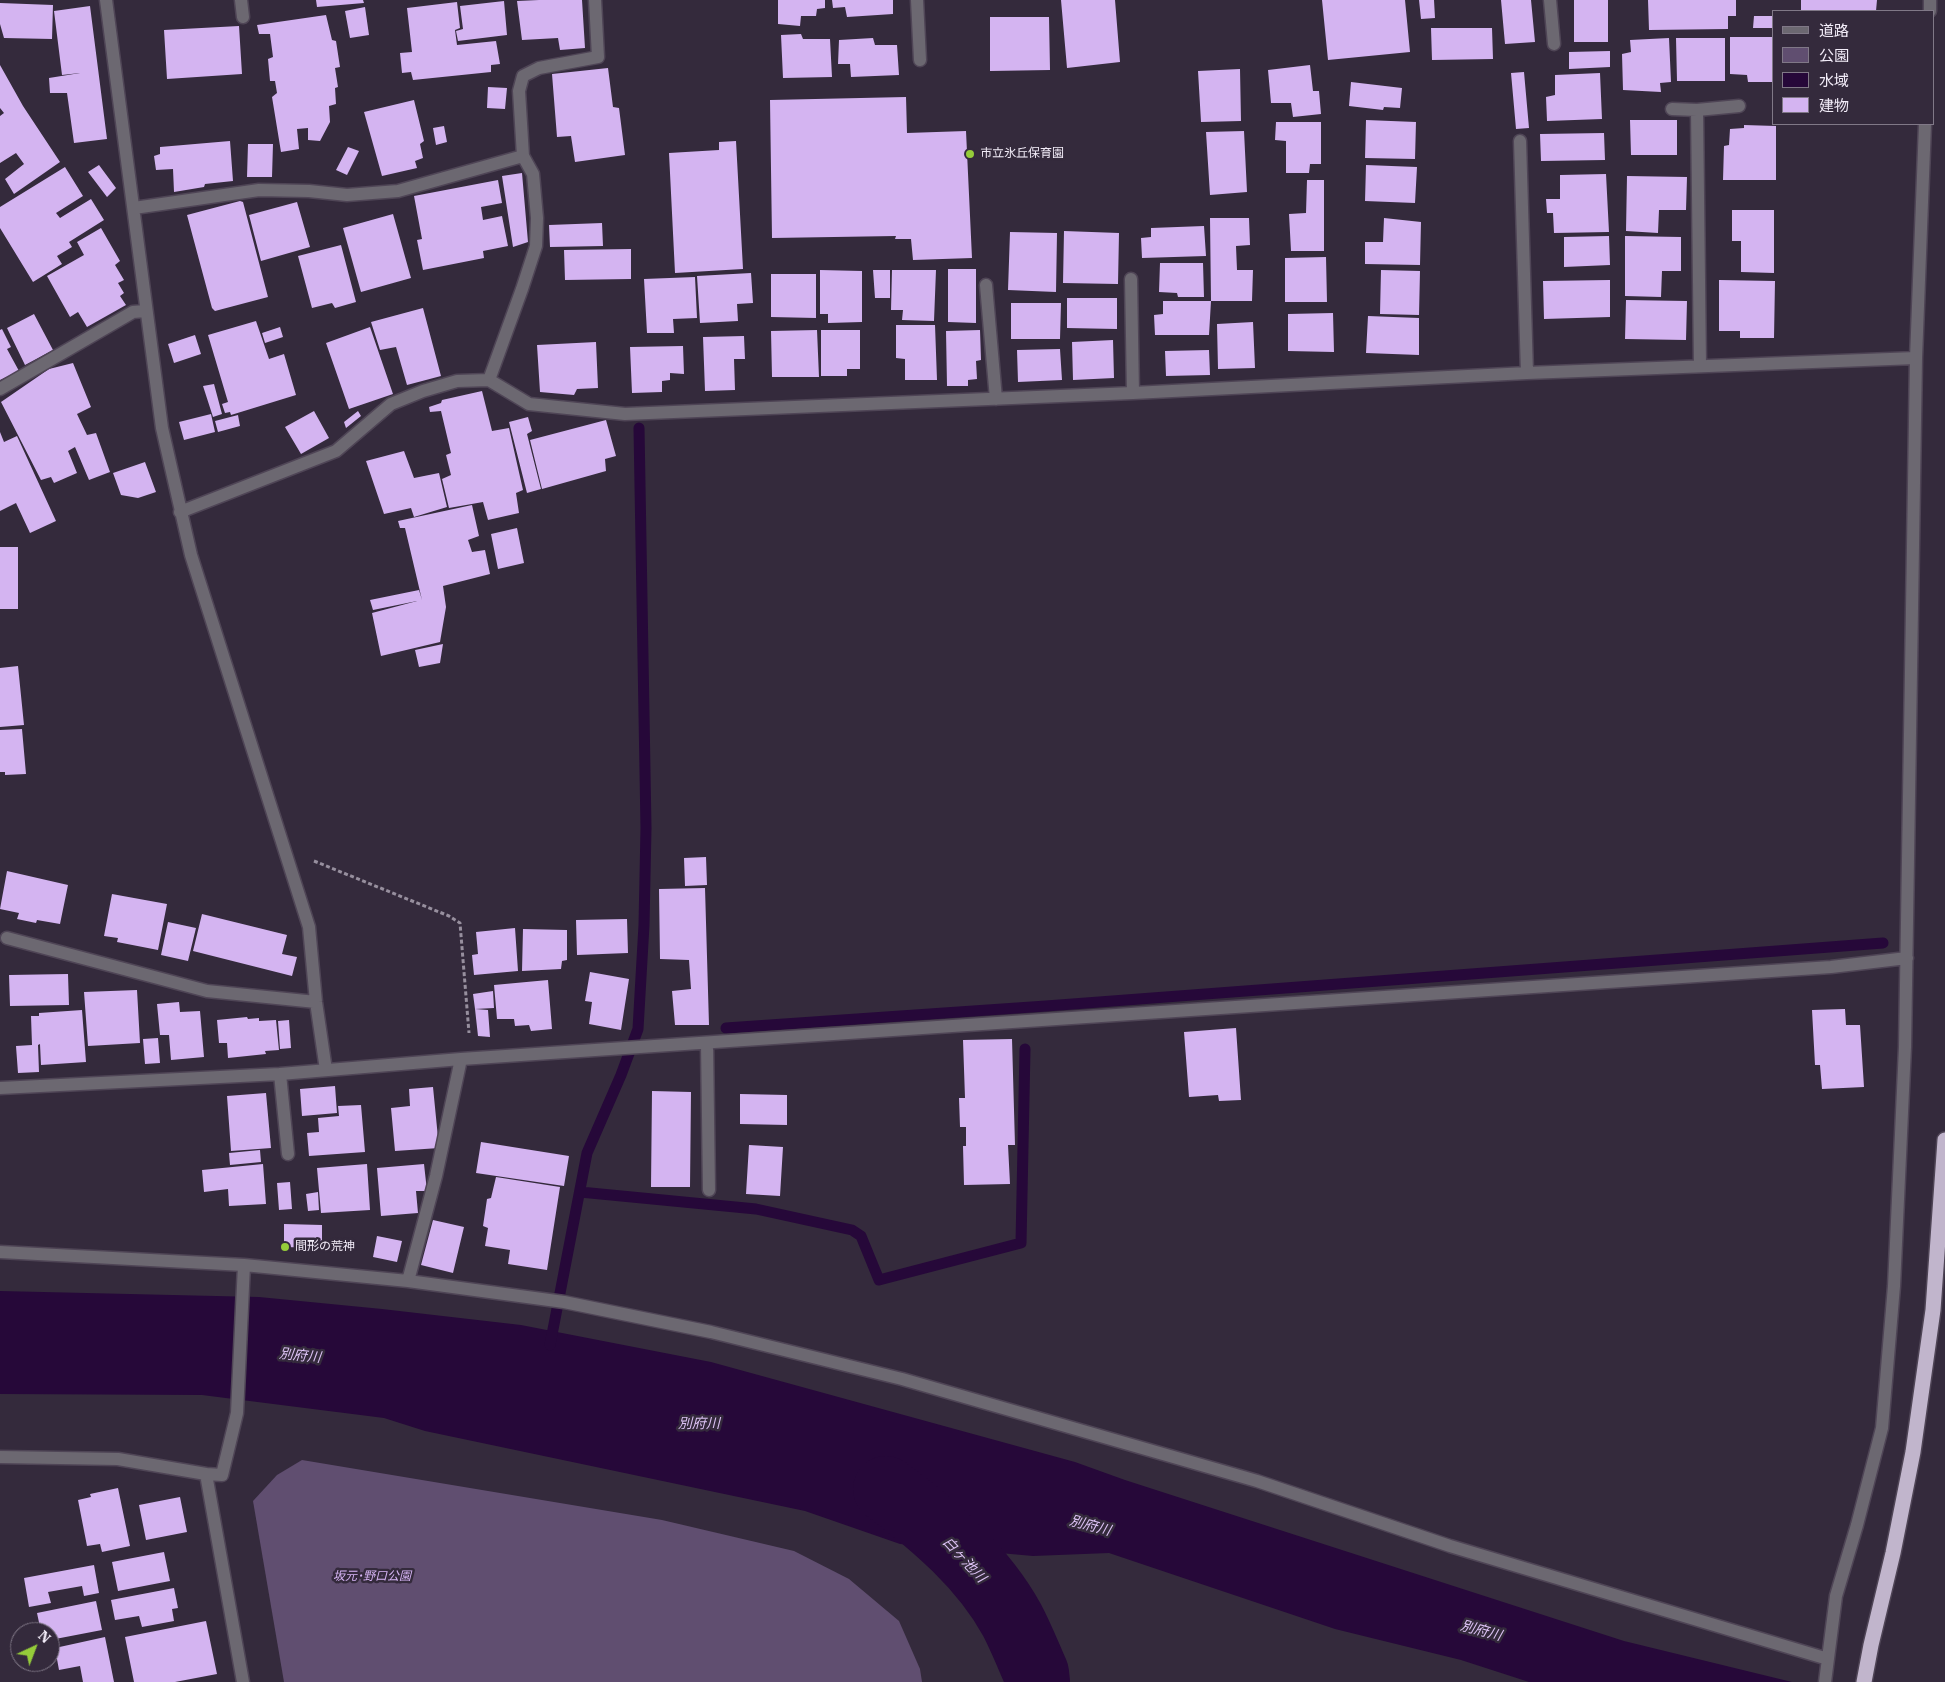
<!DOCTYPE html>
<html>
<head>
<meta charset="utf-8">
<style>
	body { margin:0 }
	#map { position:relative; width:1945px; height:1682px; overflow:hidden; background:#342a3c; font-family:"IBM Plex Serif","Noto Sans JP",serif }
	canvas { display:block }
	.legend { position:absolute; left:1772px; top:10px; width:162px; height:115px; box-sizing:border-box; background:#342a3c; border:1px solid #807887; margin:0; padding:6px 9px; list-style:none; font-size:15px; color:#f2ecf8 }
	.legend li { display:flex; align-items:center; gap:10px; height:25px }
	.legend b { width:25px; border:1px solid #807887 }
	.north { position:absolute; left:10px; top:1622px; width:50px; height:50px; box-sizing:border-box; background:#342a3c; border:1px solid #807887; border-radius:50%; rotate:43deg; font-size:14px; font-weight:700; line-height:20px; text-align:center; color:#f2ecf8 }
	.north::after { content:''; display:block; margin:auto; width:18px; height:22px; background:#95cc3a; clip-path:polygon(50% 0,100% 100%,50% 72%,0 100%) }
</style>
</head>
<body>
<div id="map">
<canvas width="1945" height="1682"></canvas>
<ul class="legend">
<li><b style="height:6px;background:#6c6871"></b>道路</li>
<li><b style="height:14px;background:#604e70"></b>公園</li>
<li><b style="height:14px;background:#260839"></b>水域</li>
<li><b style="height:14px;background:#d4b4f1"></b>建物</li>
</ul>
<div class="north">N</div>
</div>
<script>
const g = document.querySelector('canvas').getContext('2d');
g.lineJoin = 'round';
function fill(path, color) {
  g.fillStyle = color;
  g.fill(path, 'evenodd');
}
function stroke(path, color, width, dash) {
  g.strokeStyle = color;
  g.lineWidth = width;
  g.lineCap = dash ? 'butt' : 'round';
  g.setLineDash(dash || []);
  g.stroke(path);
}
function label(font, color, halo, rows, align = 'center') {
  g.font = font + ' "IBM Plex Serif","Noto Sans JP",serif';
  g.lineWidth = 5;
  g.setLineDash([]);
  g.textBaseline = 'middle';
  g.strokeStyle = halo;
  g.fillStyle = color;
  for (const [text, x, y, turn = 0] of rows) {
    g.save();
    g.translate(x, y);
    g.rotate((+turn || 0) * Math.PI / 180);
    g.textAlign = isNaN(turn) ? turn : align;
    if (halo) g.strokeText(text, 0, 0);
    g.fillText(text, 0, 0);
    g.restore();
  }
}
fill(new Path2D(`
	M302,1460L662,1520L794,1551L849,1579L899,1621L920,1669L922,1682H284L253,1501L277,1475Z`), '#604e70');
fill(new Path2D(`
	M0,1291L259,1297L382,1309L521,1325L711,1362L1075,1462L1125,1480L1624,1641L1792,1682H1529L1461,1660L1335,1629L1109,1553L1033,1556L900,1544L805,1511L425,1431L384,1418L202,1395L0,1394Z`), '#260839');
stroke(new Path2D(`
	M726,1028L1046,1006L1883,943
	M580,1192L756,1209L852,1230L861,1236L879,1280L1021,1243L1025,1049
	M550,1345L587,1153L621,1075L638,1029L644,925L646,828L639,428`), '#260839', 11);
stroke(new Path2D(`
	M886,1489C934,1525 983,1567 1012,1620C1021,1637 1028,1655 1036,1673L1037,1682`), '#260839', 66);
fill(new Path2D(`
	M316,0H363L364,3L317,7Z
	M539,0H582L585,48L560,50L558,38L522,40L517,1Z
	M778,0H825V8L817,9L816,16H801L800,26L778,24Z
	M832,0H893V14L847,17L845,7L833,8Z
	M1061,0H1115L1120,62L1067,68Z
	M1322,0H1405L1410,52L1328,60Z
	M1419,0H1434L1435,18L1421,19Z
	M1501,0H1531L1535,42L1505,44Z
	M1574,0H1608V42H1574Z
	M1648,0H1736V16H1728V29L1649,30Z
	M1801,0H1877L1876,11H1801Z
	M504,1L507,35L458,41L456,31L463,29L460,6Z
	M457,2L460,28L455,30L457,45L496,41L500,64L491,65V72L413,80L411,72L402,73L400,53L412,52L407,8Z
	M0,3L53,5L52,39L4,38L0,24Z
	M90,6L107,139L74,143L67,93H50L49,78L80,73L62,75L54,11Z
	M365,7L369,35L350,38L345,11Z
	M326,15L332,40L336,41L340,67L335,68L338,87L335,88L336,104L329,106L330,122L320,141L308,140V128L297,129L299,149L281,152L272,97L277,93L275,81H270L268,59L273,57L270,34H259L257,25Z
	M1754,16H1774V28H1753Z
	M990,17H1049L1050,70L990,71Z
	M239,26L242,74L167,79L164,30Z
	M1431,28H1492L1493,59L1432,60Z
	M801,34L803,39H830L832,77L783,78L781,35Z
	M1730,37H1774V82H1748L1747,75L1730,74Z
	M873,38L875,45H897L899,75L851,77L850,64H838L839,40Z
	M1669,38L1671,82L1660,83L1661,92L1623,90L1622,54L1631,52L1630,40Z
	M1676,38H1725V81H1677Z
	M1610,51V67L1569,69V52Z
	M0,65L23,106L60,162L14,194L5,179L24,164L16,153L0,163V116L4,113L0,108Z
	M1310,65L1313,91H1319L1321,114L1293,117L1291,103H1271L1268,70Z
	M608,68L613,107L619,108L625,155L575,162L571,136L557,137L552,74Z
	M1240,69L1241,121L1201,122L1198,71Z
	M1524,72L1529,128L1516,129L1511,73Z
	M1600,73L1602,119L1547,121L1546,97L1555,95V75Z
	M1351,82L1402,88L1400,108L1384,107L1383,110L1349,106Z
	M488,87L507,88L505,109L487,108Z
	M906,97L907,133L966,131L972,258L913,260L911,239H895L896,236L772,238L770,100Z
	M414,100L424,141L420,144L423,158L415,161L417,168L382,176L364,112Z
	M1366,120L1416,122L1415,159L1365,158Z
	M1630,120H1677V155H1631Z
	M1276,122H1321V164H1310L1309,173H1286V141L1275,140Z
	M1744,125L1776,126V180H1723L1724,146L1729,145L1730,129L1744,128Z
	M444,126L447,142L436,145L433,128Z
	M1244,131L1247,192L1210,195L1206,132Z
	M1604,133L1605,160L1541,161L1540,134Z
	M230,141L233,181L205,184L204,187L174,192L173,169L156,170L154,156L160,154V147Z
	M736,141L743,269L675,273L669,153L719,150V142Z
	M248,144H273L272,177H247Z
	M348,147L359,151L347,175L336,170Z
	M99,165L116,188L107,197L88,172Z
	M1366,165L1417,167L1415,203L1365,201Z
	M65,167L83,196L56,213L60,218L91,199L104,220L69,242L72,247L57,256L62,264L33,282L0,228V207Z
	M522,173L528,242L513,247L502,176Z
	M1606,174L1609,232L1554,233L1553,213H1547L1546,199H1560V175Z
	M1627,176L1687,177L1686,210H1659L1658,233L1626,231Z
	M498,180L502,203L481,207L483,220L502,216L508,246L483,251L484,258L423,270L417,240L422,239L414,196Z
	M1307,180H1324V251H1291L1289,214L1306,213Z
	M240,201L243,202L268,297L215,311L212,308L187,215Z
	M297,202L310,247L261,261L249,215Z
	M1732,210H1774V273L1741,272V241H1732Z
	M393,214L411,278L361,292L343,228Z
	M1210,218H1249L1250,245L1236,246L1237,270H1253L1252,301H1211Z
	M1384,218L1421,222L1420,265L1365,264V242H1383Z
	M602,223L603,246L550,247L549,225Z
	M1204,226L1206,256L1142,258L1141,238L1151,237V228Z
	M101,228L120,261L115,265L124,280L118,283L124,293L120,296L126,305L87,327L78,312L70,317L47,276L84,255L77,242Z
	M1064,231L1119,233L1118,284L1063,283Z
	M1010,232L1057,233L1056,292L1008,290Z
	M1609,236L1610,265L1564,267V237Z
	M1625,236L1681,237V271H1662L1661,297L1625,296Z
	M341,245L356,302L335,308L332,303L312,308L298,256Z
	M631,249V279L565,280L564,250Z
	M1326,257L1327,302H1285V258Z
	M1160,263H1203L1204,297H1178L1177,293L1159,292Z
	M948,269H976V323L948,322Z
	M820,270L862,271V322L828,323V314H820Z
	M873,270H890V298H875Z
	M892,270H936L934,321L902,320L903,310H891Z
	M1381,270L1420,271L1419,315L1380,314Z
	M751,273L753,303L737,304L738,321L700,323L697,276Z
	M771,274H816V318L771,317Z
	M695,277L697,318L673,319L674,333H647L644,279Z
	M1610,280V317L1544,319L1543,281Z
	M1719,280L1775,281L1774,338H1740V331H1719Z
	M1067,298H1117V329L1067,328Z
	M1626,300L1687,301L1686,340L1625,339Z
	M1163,301H1211L1209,335H1155L1154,315L1163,314Z
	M1011,303H1061L1060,339H1011Z
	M423,308L441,376L407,385L396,347L380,350L371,322Z
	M1333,313L1334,352L1288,351V314Z
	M34,314L53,350L25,365L7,328Z
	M1368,316L1419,318V355L1366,353Z
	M256,321L269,359L284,354L296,395L231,415L230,412L225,413L222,404L228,402L208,335Z
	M1253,322L1255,368L1218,369L1217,324Z
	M896,325H935L937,380H905V359L896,358Z
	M280,327L283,337L265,343L262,333Z
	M370,327L393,394L349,409L326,343Z
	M2,329L11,347L7,349L19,371L0,380V330Z
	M817,330L819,377H772L771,331Z
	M821,330H860V369H847V376H821Z
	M980,330L981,360L976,361L977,379L968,380V386H947L946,331Z
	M195,335L201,354L174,363L168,344Z
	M744,336L745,359H734L735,390L705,391L703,337Z
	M1113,340L1114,378L1073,380L1072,342Z
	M596,342L598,388L577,389L574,395L540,392L537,345Z
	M683,346L684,374L670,373V380L662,381V392L632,393L630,347Z
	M1060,349L1062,380L1018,382L1017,350Z
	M1209,350L1210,375L1166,376L1165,351Z
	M73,363L91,407L77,414L87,435L96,433L110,472L89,480L75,447L68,451L77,473L54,483L51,477L41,480L1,402L49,369Z
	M214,384L222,414L213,417L203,386Z
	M482,391L492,431L509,428L523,490L516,493L519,513L488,520L483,502L449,508L442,479L451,475L446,455L451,453L441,411L430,412L429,407L441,403L442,400Z
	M314,411L329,438L301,454L285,427Z
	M358,411L361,416L346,428L344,422Z
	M211,414L215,432L184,440L179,422Z
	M238,415L240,426L218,432L215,421Z
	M528,417L532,431L527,434L541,489L527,493L509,422Z
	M606,420L616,456L605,459L606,471L542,489L530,440Z
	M0,432L4,442L17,436L56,521L30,533L16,503L0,511Z
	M404,451L414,478L439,473L447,507L414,517L411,508L384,514L366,461Z
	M145,462L156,492L138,498L121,495L113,473Z
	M472,505L479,536L468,540L472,552L485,550L490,574L443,586L446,607L440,642L381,656L372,613L417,601L373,610L370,600L419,590L422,600L405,528H400L398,521Z
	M517,528L524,563L498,569L491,534Z
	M0,547H18V609H0Z
	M443,644L440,663L419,667L415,650Z
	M18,666L24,725L0,727V668Z
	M22,729L26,774L5,775V772H0V730Z
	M706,857L707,885L685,886L684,858Z
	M7,871L68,885L60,924L37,920L36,923L17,919L19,913L0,909Z
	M705,888L709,1025H675L672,991L691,989L689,960L660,959L659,889Z
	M112,894L167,904L158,950L117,942L118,938L104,936Z
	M202,914L287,935L282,954L297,957L292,976L193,951Z
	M627,919L628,953L577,955L576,920Z
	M168,922L196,928L188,961L161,955Z
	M515,928L518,971L474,975L472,955L478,954L476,932Z
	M523,929L567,930V960L562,961L561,969L522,971Z
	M590,972L629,979L621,1030L589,1024L592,1002L585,1001Z
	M68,974L69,1005L10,1006L9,975Z
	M548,980L552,1029L531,1031L529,1025L515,1026L514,1019H497L494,985Z
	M137,990L140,1043L88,1046L84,992Z
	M493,991L494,1008L475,1009L473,994Z
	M179,1002L180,1012L200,1011L204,1057L171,1060L169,1035H160L157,1004Z
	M475,1009L488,1010L490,1037L478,1036Z
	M1845,1009L1846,1025H1860L1864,1087L1822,1089L1820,1065H1815L1812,1010Z
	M82,1010L86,1062L41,1065L40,1044L38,1045L39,1072L18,1073L16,1046L32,1045L31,1016H39V1013Z
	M247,1017L248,1019L259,1018V1021L276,1020L279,1050L265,1051L266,1054L228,1058L227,1043H219L217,1020Z
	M289,1020L291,1048L280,1049L278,1021Z
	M1236,1028L1241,1100L1219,1101L1218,1095L1189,1097L1184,1032Z
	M158,1038L160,1063L145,1064L143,1039Z
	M1012,1039L1015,1145H1008L1010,1184L964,1185L963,1146H966V1127H960L959,1098H965L963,1040Z
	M335,1086L337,1113L302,1116L300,1089Z
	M433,1087L439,1148L395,1151L391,1108L410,1106L409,1089Z
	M652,1091L691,1092L690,1187H651Z
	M266,1093L271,1148L231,1151L227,1096Z
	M740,1094L787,1095V1125L740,1124Z
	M361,1105L365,1152L309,1156L307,1133L319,1132L318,1118L339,1116L338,1106Z
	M481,1142L569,1156L564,1186L476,1173Z
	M749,1145L783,1147L780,1196L746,1194Z
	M260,1150L261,1162L230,1165L229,1153Z
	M263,1164L266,1204L229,1206L228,1189L204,1192L202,1170Z
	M367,1164L370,1210L321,1213L317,1168Z
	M424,1164L427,1191H416L418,1213L381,1216L377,1168Z
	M496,1177L560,1187L547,1270L508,1264L510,1250L485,1246L488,1228L483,1226L487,1199L491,1198Z
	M290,1182L292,1209L279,1210L277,1183Z
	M318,1192L319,1210L308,1211L306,1194Z
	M433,1220L464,1227L453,1273L421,1265Z
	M284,1224L322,1225V1248L284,1247Z
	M377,1236L402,1241L397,1262L373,1257Z
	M118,1488L130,1546L102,1552L100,1544L87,1546L78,1500L91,1497L90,1494Z
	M180,1497L187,1532L146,1540L139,1505Z
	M164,1552L170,1581L118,1591L112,1562Z
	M94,1565L99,1593L84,1596L82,1586L48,1592L51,1603L29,1607L24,1578Z
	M174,1588L178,1608L172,1609L174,1621L142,1627L139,1616L115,1620L111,1600Z
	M96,1601L102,1630L50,1640V1632H41L37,1613Z
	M206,1621L217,1674L175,1682H134L125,1637Z
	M105,1637L114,1682H83L80,1666L59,1670L55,1648Z`), '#d4b4f1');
const minor = new Path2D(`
	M106,0L162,428L191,555L309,927L316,1002L326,1070
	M241,0L243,17
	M917,0L920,60
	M1550,0L1554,44
	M1930,11V0
	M1672,109L1697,110L1739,106
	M1697,110L1700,366
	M1520,141L1527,373
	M134,208L259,190L309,191L347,195L398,191L523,156
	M1131,279L1133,393
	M986,285L996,399
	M489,380L522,289L536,246L537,218L533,174L523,156L519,91L523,76L539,68L598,57L595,0
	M0,389L133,312L145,311
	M180,512L336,451L391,404L423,391L457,381L489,380L529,404L625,414L1133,393L1527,373L1916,358
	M7,938L207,991L316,1002
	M707,1043L709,1190
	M280,1074L288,1154
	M0,1088L280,1074L461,1059L1831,967L1907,958
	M0,1252L244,1265L408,1281L564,1302L711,1332L902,1379L1257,1481L1450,1546L1828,1659
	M408,1281L436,1176L461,1059
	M0,1457L118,1459L206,1474L243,1682
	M206,1474L222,1475L237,1413L244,1265
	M1825,1682L1836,1596L1857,1525L1882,1428L1894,1286L1905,1047L1916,358L1925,124`);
const highway = new Path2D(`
	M1864,1682L1871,1645L1893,1553L1913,1452L1933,1310L1945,1140`);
stroke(minor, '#4f4556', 15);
stroke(highway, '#4f4556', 18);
stroke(new Path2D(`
	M314,861L449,916L460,923L469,1033`), '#978f9e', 3, [4, 2.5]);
stroke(minor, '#6c6871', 12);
stroke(highway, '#c1b5cc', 15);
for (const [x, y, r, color] of [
	[970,154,5,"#95cc3a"],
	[285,1247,5,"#95cc3a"]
]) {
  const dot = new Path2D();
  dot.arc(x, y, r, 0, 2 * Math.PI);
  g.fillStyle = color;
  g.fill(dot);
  stroke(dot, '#342a3c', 2);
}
label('12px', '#f2ecf8', '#342a3c', [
	["市立氷丘保育園",980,154],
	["間形の荒神",295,1247]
], 'left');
label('italic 12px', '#d6b4f5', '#342a3c', [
	["坂元･野口公園",372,1577]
]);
label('italic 14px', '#dcc2f4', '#342a3c', [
	["別府川",300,1356,6],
	["別府川",699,1424],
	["別府川",1090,1526,15],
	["白ヶ池川",964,1560,47],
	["別府川",1481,1631,15]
]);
</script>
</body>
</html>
